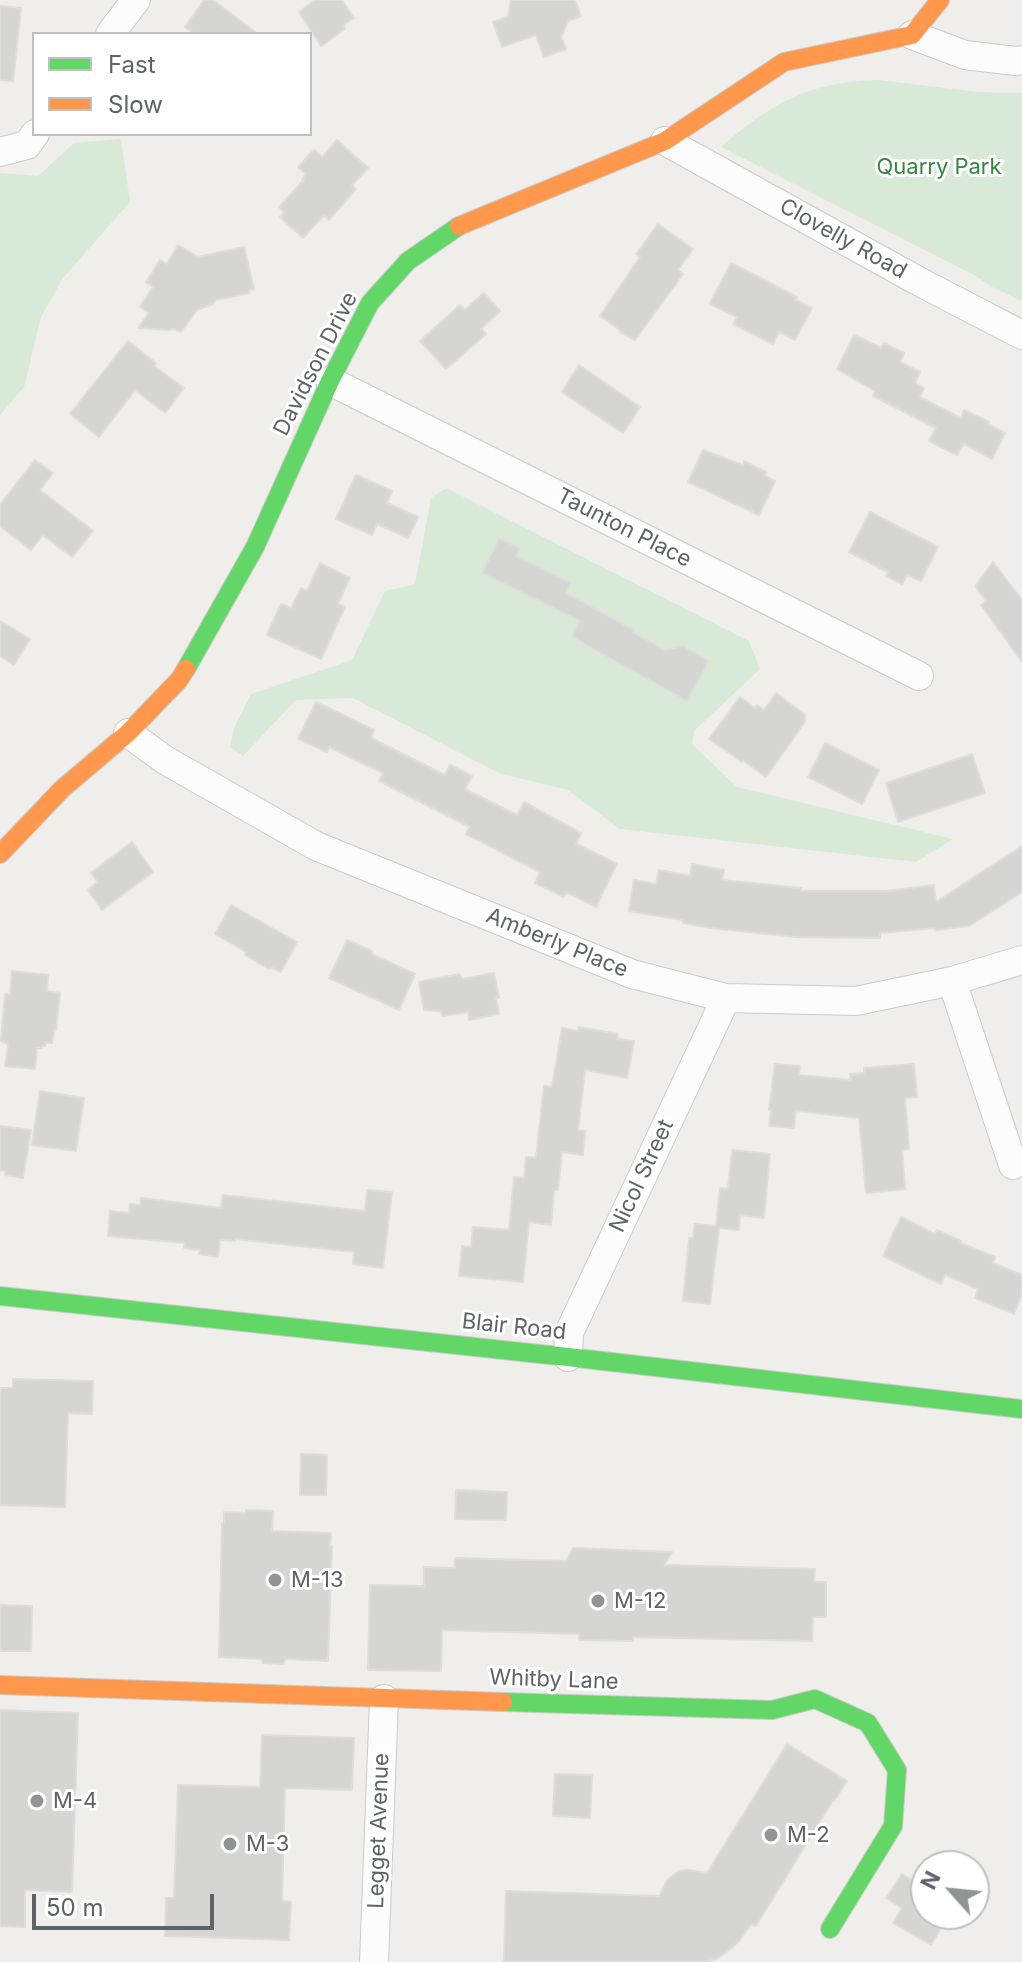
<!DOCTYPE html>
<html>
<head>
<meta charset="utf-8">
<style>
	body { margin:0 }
	#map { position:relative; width:1022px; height:1962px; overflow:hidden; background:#efeeea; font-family:Inter,sans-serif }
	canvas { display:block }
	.legend { position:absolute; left:32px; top:32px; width:280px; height:104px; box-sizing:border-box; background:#fff; border:2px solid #bfc0c3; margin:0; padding:10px 14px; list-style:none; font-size:24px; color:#5f6268 }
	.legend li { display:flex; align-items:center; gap:16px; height:40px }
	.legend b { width:40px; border:2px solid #bfc0c3 }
	.north { position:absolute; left:910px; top:1850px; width:80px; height:80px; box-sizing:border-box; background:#fff; border:2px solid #bfc0c3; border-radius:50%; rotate:297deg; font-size:22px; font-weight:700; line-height:32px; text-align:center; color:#5f6268 }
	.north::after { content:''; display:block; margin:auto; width:28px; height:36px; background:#919396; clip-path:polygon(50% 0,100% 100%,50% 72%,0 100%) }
	.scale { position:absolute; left:32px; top:1894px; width:182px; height:36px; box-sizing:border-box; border:4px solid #5f6268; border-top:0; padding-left:10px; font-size:24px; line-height:28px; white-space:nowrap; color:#5f6268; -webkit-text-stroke:6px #fff; paint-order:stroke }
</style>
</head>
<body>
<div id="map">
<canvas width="1022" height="1962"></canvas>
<ul class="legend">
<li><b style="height:10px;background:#63d668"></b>Fast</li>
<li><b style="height:10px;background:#ff974d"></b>Slow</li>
</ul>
<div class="north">N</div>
<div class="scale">50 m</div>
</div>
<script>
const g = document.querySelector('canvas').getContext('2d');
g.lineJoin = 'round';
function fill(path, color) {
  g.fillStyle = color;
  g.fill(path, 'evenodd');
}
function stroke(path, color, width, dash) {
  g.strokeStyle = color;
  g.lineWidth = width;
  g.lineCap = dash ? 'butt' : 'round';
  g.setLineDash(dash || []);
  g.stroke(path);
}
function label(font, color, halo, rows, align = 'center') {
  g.font = font + ' Inter,sans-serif';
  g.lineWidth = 6;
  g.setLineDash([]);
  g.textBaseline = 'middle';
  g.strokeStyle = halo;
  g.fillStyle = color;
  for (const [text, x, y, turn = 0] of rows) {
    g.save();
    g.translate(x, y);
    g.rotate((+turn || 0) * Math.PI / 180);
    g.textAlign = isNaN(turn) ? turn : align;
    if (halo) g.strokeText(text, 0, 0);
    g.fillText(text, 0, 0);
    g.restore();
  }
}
fill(new Path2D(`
	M879,80L979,92L1022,93V301L992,287L974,275L721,147C773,102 808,82 879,80Z
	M121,139L130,202L63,278L41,317L24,387L0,415V173L38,176L74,143Z
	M446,488L749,641L760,669L694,731L692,744L737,787L953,839L916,862L620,829L568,790L501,774L353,698L296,700L243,756L230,747L234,728L251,694L352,660L385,591L415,584L431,498Z`), '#d8ead7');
const building = new Path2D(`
	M204,0H213L258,34H195L185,27Z
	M315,0H342L354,18L343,25L345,29L321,46L299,12Z
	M511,0H575L581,16L568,21L561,37L566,49L544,57L536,35L502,47L493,22L508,17Z
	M0,6L21,8L13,81L0,80Z
	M337,140L368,168L352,185L356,189L329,220L324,215L303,238L280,217L285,212L279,207L304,180L302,179L306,174L298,167L314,150L322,157Z
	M658,224L693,249L678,270L683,274L635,340L620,332L621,331L600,316L640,257L636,254Z
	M178,245L198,257L244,247L254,289L249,290V293L216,300L213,304L197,310L181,332L174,329L168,330L138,328L149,313L140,307L153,287L146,282L160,260L167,264Z
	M731,263L797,297L795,300L812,308L795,340L779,332L773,344L733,324L737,317L710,304Z
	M484,293L500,311L481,329L486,334L446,369L420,341L460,305L465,310Z
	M854,335L881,348L884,343L904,353L900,362L920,372L915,383L924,388L920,397L961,418L964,410L989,422L987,424L1005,433L992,459L964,444L957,455L929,441L936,428L873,396L875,391L837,369Z
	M128,341L156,363L154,366L184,388L165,413L135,390L99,437L70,414Z
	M579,365L640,407L623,433L562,392Z
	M703,450L743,465L744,461L766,472L764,475L775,481L759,515L688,482Z
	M35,460L53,473L40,490L93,531L72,557L43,535L31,550L0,526V505Z
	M356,475L392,491L387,503L418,517L408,538L377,524L372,535L336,519Z
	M870,512L938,547L921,581L907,575L902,584L886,576L888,572L849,552Z
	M499,538L520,548L516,556L571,583L566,593L634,630L633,632L664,650L683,646L709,661L687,701L572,637L580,621L482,573Z
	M993,562L1022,600V662L981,605L986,601L975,586Z
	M320,563L350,578L338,604L345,607L321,659L267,635L281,604L291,608L301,588L307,591Z
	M0,621L30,639L14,665L0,656Z
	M776,693L805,715V722L766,777L743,760L742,762L709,739L740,697L755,708L757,705L764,710Z
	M316,702L374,730L371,738L445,775L450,765L472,776L465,789L517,815L524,802L581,833L576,844L617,864L596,907L566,892L564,897L535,883L540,872L466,834L470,827L379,781L383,773L329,747L327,752L298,739Z
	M825,743L879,770L862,804L808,777Z
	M972,754L985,793L898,822L886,783Z
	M132,842L153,872L102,910L88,890L98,882L91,873Z
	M1022,846V892L969,926L936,930L935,928L880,933V938L796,937L711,928L683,923V920L629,911L634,880L656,884L659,870L690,876L692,864L724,870L722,880L801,888V891H886L934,885L936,902Z
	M231,905L297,942L281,972L270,967L269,969L245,955L246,952L215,934Z
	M347,940L372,951L371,954L415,974L399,1010L329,978Z
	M12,971L48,975L47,991L60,993L56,1030L54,1029L52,1043L46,1042L45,1046H42V1048H37L35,1069L5,1066L8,1044L1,1041L5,994L10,995Z
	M494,973L499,998H496L499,1014L469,1020L468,1012L442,1016L441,1011L424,1010L419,982L459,974L463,979Z
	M579,1027L618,1034L617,1039L634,1041L627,1078L585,1070L578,1130L585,1131L583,1155L562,1152L558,1190H554L551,1225L529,1222L523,1282L459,1276L462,1246L471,1247L473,1227L509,1230L514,1177L524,1178L526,1157L536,1158L544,1086L552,1087L562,1028L578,1031Z
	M775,1064L800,1066L799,1075L851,1080L850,1074L864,1073V1068L914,1064L917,1097L905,1098L909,1149L902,1150L905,1189L866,1193L859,1118L796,1111L794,1128L769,1126L771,1110H769Z
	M40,1091L84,1098L76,1151L32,1145Z
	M0,1126L31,1130L23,1178L5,1175V1171L0,1170Z
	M732,1150L770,1154L764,1218L740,1215L739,1230L719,1228L710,1304L683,1301L689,1238H693L695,1224L716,1226L720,1188L728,1189Z
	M367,1190L392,1192L383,1268L353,1264L354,1252L235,1239V1241L220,1240L218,1257L199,1254L200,1250L184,1248L185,1243L108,1236L110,1211L129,1213L130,1204L140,1205L141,1198L221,1208L223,1195L365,1211Z
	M901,1217L935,1234L937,1230L961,1241L960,1243L995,1257L993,1263L1022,1275V1294L1014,1314L975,1298L978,1289L945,1275L941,1284L883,1256Z
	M13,1379L93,1381L92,1414L68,1413L65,1507L0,1505V1388H13Z
	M301,1454L327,1455L326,1495H300Z
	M456,1490L507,1492L506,1520L455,1519Z
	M246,1510L273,1511L272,1531L331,1533L330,1546H332L328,1661L286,1659L283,1664L263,1663L262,1659L219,1657L222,1523H224V1512L246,1513Z
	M573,1548L672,1552L664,1565L815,1569L814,1582H826V1617H813L812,1641L633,1637V1641L579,1640V1634L442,1630L441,1671L368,1670L370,1585L424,1586V1567L454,1568L455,1558L566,1561Z
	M0,1605L32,1606L31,1651H0Z
	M0,1710L78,1713L72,1892L25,1890V1927L0,1926Z
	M262,1735L354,1738L352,1790L285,1788L282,1901L291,1902L289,1940L165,1936L166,1898H174L178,1785L260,1787Z
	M787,1744L847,1781L834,1801L833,1800L756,1926L751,1924L739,1941L728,1951L716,1959L704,1962H504L506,1891L659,1896L668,1879L679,1871L688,1870L707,1873Z
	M555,1774L592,1775L590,1818L553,1816Z
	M902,1874L926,1888V1914H949L931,1945L893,1923L902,1908L886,1898Z`);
fill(building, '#d5d5d3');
stroke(building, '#deddd9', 2);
const street = new Path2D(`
	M110,34L136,0
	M912,35L965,55L1015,61L1022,60
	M665,141L920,282L1022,335
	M0,152L27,145L35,134
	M330,381L919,676
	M128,733L165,760L316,846L632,974L726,998L856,1001L952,981L1022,960
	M952,981L1013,1165
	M568,1357L569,1333L726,998
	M374,1962L384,1699`);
const fast = new Path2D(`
	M186,669L255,547L330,381L370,303L408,261L459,226
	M0,1296L568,1357L1022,1409
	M503,1702L772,1710L815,1699L868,1723L897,1770L893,1826L830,1929`);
const slow = new Path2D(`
	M459,226L665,141L784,62L912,35L940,0
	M0,854L62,789L128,733L179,680L186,669
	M0,1685L503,1702`);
stroke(street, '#cbcacb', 30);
stroke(fast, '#cacacb', 20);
stroke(slow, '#cacacb', 20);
stroke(street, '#fdfcfc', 28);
stroke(fast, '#63d668', 18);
stroke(slow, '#ff974d', 18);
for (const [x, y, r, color] of [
	[275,1580,8,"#919396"],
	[598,1601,8,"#919396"],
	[37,1801,8,"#919396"],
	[771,1835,8,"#919396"],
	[230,1844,8,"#919396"]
]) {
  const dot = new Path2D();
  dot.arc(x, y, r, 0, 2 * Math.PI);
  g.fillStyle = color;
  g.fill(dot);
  stroke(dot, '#fff', 3);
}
label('22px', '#388541', '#fff', [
	["Quarry Park",939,167]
]);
label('22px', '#5f6268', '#fff', [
	["Clovelly Road",843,239,29],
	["Davidson Drive",316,364,-63],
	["Taunton Place",624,528,27],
	["Amberly Place",557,943,22],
	["Nicol Street",642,1176,-65],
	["Blair Road",514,1327,6],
	["Whitby Lane",554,1680,2],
	["Legget Avenue",379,1831,-88]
]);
label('22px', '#5f6268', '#fff', [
	["M-13",291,1580],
	["M-12",614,1601],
	["M-4",53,1801],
	["M-2",787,1835],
	["M-3",246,1844]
], 'left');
</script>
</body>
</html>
